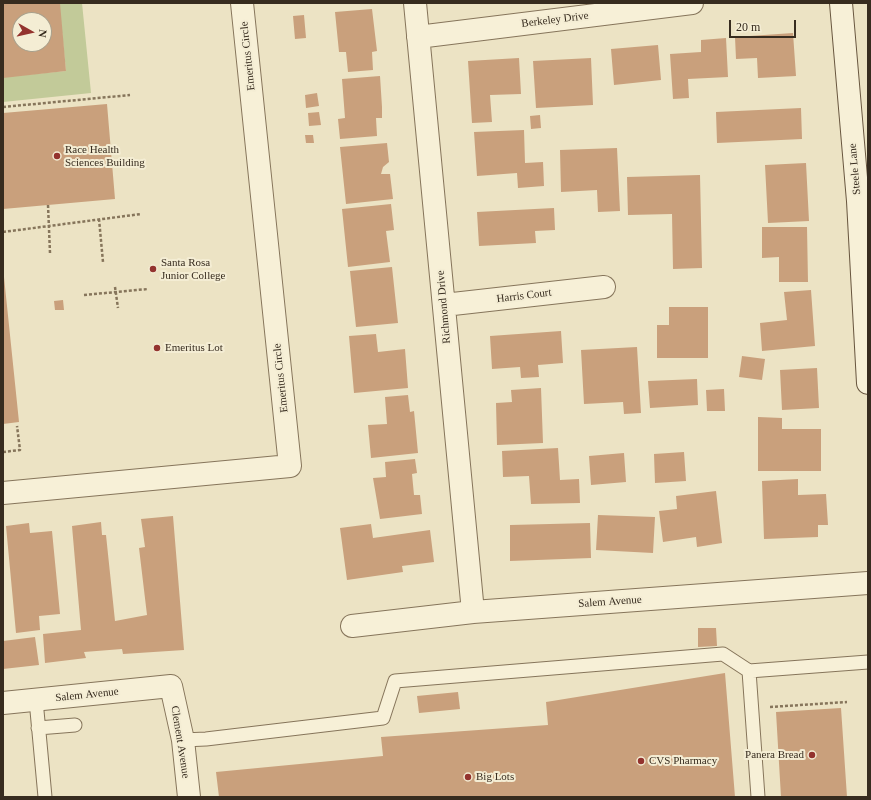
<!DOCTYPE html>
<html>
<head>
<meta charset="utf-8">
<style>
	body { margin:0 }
	#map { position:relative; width:871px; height:800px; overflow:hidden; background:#ece3c4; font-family:"Times New Roman",serif }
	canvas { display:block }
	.frame { position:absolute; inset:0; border:4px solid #372c1f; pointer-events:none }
	.north { position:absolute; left:12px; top:12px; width:40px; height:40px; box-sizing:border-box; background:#f4edd4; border:1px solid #a8a08c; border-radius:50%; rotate:98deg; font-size:11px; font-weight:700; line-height:16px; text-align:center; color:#372c1f }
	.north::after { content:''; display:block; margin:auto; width:14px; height:18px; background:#93332e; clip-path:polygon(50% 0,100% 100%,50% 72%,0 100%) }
	.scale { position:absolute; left:729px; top:20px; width:67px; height:18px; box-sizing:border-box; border:2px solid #372c1f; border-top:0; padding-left:5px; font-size:12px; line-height:14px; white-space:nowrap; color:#372c1f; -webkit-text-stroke:3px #f4edd4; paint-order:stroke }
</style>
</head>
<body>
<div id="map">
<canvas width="871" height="800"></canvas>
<div class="frame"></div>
<div class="north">N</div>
<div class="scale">20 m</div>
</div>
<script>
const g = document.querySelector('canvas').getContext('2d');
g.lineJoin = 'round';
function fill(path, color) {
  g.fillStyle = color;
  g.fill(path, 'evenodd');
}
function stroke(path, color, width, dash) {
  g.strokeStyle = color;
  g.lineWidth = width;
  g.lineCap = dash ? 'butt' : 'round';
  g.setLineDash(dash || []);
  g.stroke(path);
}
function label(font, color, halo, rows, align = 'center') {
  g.font = font + ' "Times New Roman",serif';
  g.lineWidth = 4;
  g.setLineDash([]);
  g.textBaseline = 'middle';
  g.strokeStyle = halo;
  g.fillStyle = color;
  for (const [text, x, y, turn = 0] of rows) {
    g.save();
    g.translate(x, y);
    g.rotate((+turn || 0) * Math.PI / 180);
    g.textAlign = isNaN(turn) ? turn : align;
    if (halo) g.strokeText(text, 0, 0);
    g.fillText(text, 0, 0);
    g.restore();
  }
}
fill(new Path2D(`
	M59,3H82L91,93L3,102V77L66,71Z`), '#c2ca99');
fill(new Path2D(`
	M3,3H60L66,71L3,78ZM20,20H44V44H20Z
	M372,9L377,51L372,52L373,70L348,72L346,52H339L335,12Z
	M304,15L306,38L295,39L293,16Z
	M793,33L796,76L758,78L757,58L736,59L735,37Z
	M726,38L728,77L688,79L689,98L673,99L670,54L701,52V40Z
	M658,45L661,80L614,85L611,49Z
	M519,58L521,94L490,95L492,122L472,123L468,61Z
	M591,58L593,105L536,108L533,61Z
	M380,76L382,107V118H376L377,136L340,139L338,119L345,118L342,79Z
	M317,93L319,106L306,108L305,95Z
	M107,104L115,199L3,209V113Z
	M801,108L802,139L717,143L716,112Z
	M319,112L321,125L309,126L308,113Z
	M540,115L541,128L531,129L530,116Z
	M524,130L525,163L543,162L544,186L518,188L517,173L477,176L474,132Z
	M305,135H313L314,143H306Z
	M387,143L389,162L383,167L381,174H390L393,199L346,204L340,147Z
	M617,148L620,211L598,212L597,190L561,192L560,150Z
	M806,163L809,221L768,223L765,165Z
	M700,175L702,268L673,269L672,214L628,215L627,177Z
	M391,204L394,230L386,231L390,262L348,267L342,209Z
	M554,208L555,230L535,231L536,243L479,246L477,212Z
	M762,227H807L808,282H779V257L762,258Z
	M392,267L398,323L356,327L350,271Z
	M4,277L19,422L3,424V278Z
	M811,290L815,346L762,351L760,323L787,320L784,292Z
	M63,300L64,310H55L54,301Z
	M669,307H708V358H657V325H669Z
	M561,331L563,363L538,365L539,377L521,378L520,367L492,369L490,336Z
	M376,334L378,352L405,349L408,388L354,393L349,336Z
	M637,347L641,413L624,414L623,402L584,404L581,350Z
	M742,356L765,359L762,380L739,377Z
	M817,368L819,408L782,410L780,370Z
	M697,379L698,405L650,408L648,381Z
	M541,388L543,443L497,445L496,403L512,402L511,390Z
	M724,389L725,411H707L706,390Z
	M408,395L410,412L414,411L418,453L371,458L368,425L387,424L385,397Z
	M758,417L782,418V429H821V471H758Z
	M558,448L560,480L579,479L580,503L531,504L529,476L503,477L502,451Z
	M684,452L686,481L655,483L654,454Z
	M624,453L626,482L591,485L589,456Z
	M415,459L417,473L412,474L414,495H420L422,514L380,519L373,478L386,477L385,462Z
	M798,479V495L826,494L828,525H818V537L764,539L762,481Z
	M716,491L722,543L697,547L696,537L663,542L659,511L677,509L676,496Z
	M598,515L655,517L653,553L596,550Z
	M173,516L184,650L123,654L122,649L84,652L86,658L45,663L43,634L81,630L72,526L101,522L102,535H106L115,621L147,615L139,548L145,547L141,519Z
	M29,523L30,533L52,531L60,614L39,616L40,630L16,633L6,526Z
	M590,523L591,558L510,561V525Z
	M371,524L373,538L430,530L434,562L402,566L403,572L347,580L340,528Z
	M698,628H716L717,646L698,647Z
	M35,637L39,665L3,669V641Z
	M725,673L735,797H219L216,772L383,756L381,737L548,725L546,702Z
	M458,692L460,709L419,713L417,696Z
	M841,708L847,797H781L776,712Z`), '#c9a07c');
const lane = new Path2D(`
	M36,700L45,797
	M38,728L75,725
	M183,740L206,739L383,718L395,681L723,654L749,671
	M758,797L749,671L868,662`);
const street = new Path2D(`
	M415,3L473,612
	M418,37L692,3
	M444,305L604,287
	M3,493L290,466L242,3
	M352,626L473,612L868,583
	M3,703L171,686L183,740L189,797`);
const secondary = new Path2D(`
	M841,3L858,201L868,383`);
stroke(lane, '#86755b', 15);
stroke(street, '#86755b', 24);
stroke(secondary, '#68563f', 24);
stroke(new Path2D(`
	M3,107L130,95
	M48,205L50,253
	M99,219L103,262
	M3,232L141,214
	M115,287L118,308
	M84,295L148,289
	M3,452L20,450L17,426
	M770,707L847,702`), '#86755b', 2.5, [3, 2]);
stroke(lane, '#f7f0d7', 13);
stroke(street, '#f7f0d7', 22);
stroke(secondary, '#f7f0d7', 22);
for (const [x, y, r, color] of [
	[57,156,4,"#93332e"],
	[153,269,4,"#93332e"],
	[157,348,4,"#93332e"],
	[812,755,4,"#93332e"],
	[641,761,4,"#93332e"],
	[468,777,4,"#93332e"]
]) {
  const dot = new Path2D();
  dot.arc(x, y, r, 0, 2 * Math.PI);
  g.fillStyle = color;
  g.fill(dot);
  stroke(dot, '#f4edd4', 1.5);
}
label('11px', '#372c1f', '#f4edd4', [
	["Berkeley Drive",555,20,-7],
	["Emeritus Circle",248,56,-96],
	["Steele Lane",855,169,-95],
	["Harris Court",524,296,-7],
	["Richmond Drive",444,307,-95],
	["Emeritus Circle",281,378,-96],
	["Salem Avenue",610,602,-4],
	["Salem Avenue",87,695,-6],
	["Clement Avenue",180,742,81]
]);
label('11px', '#372c1f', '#f4edd4', [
	["Race Health",65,150],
	["Sciences Building",65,163],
	["Santa Rosa",161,263],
	["Junior College",161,276],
	["Emeritus Lot",165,348],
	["Panera Bread",804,755,"right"],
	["CVS Pharmacy",649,761],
	["Big Lots",476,777]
], 'left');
</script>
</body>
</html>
